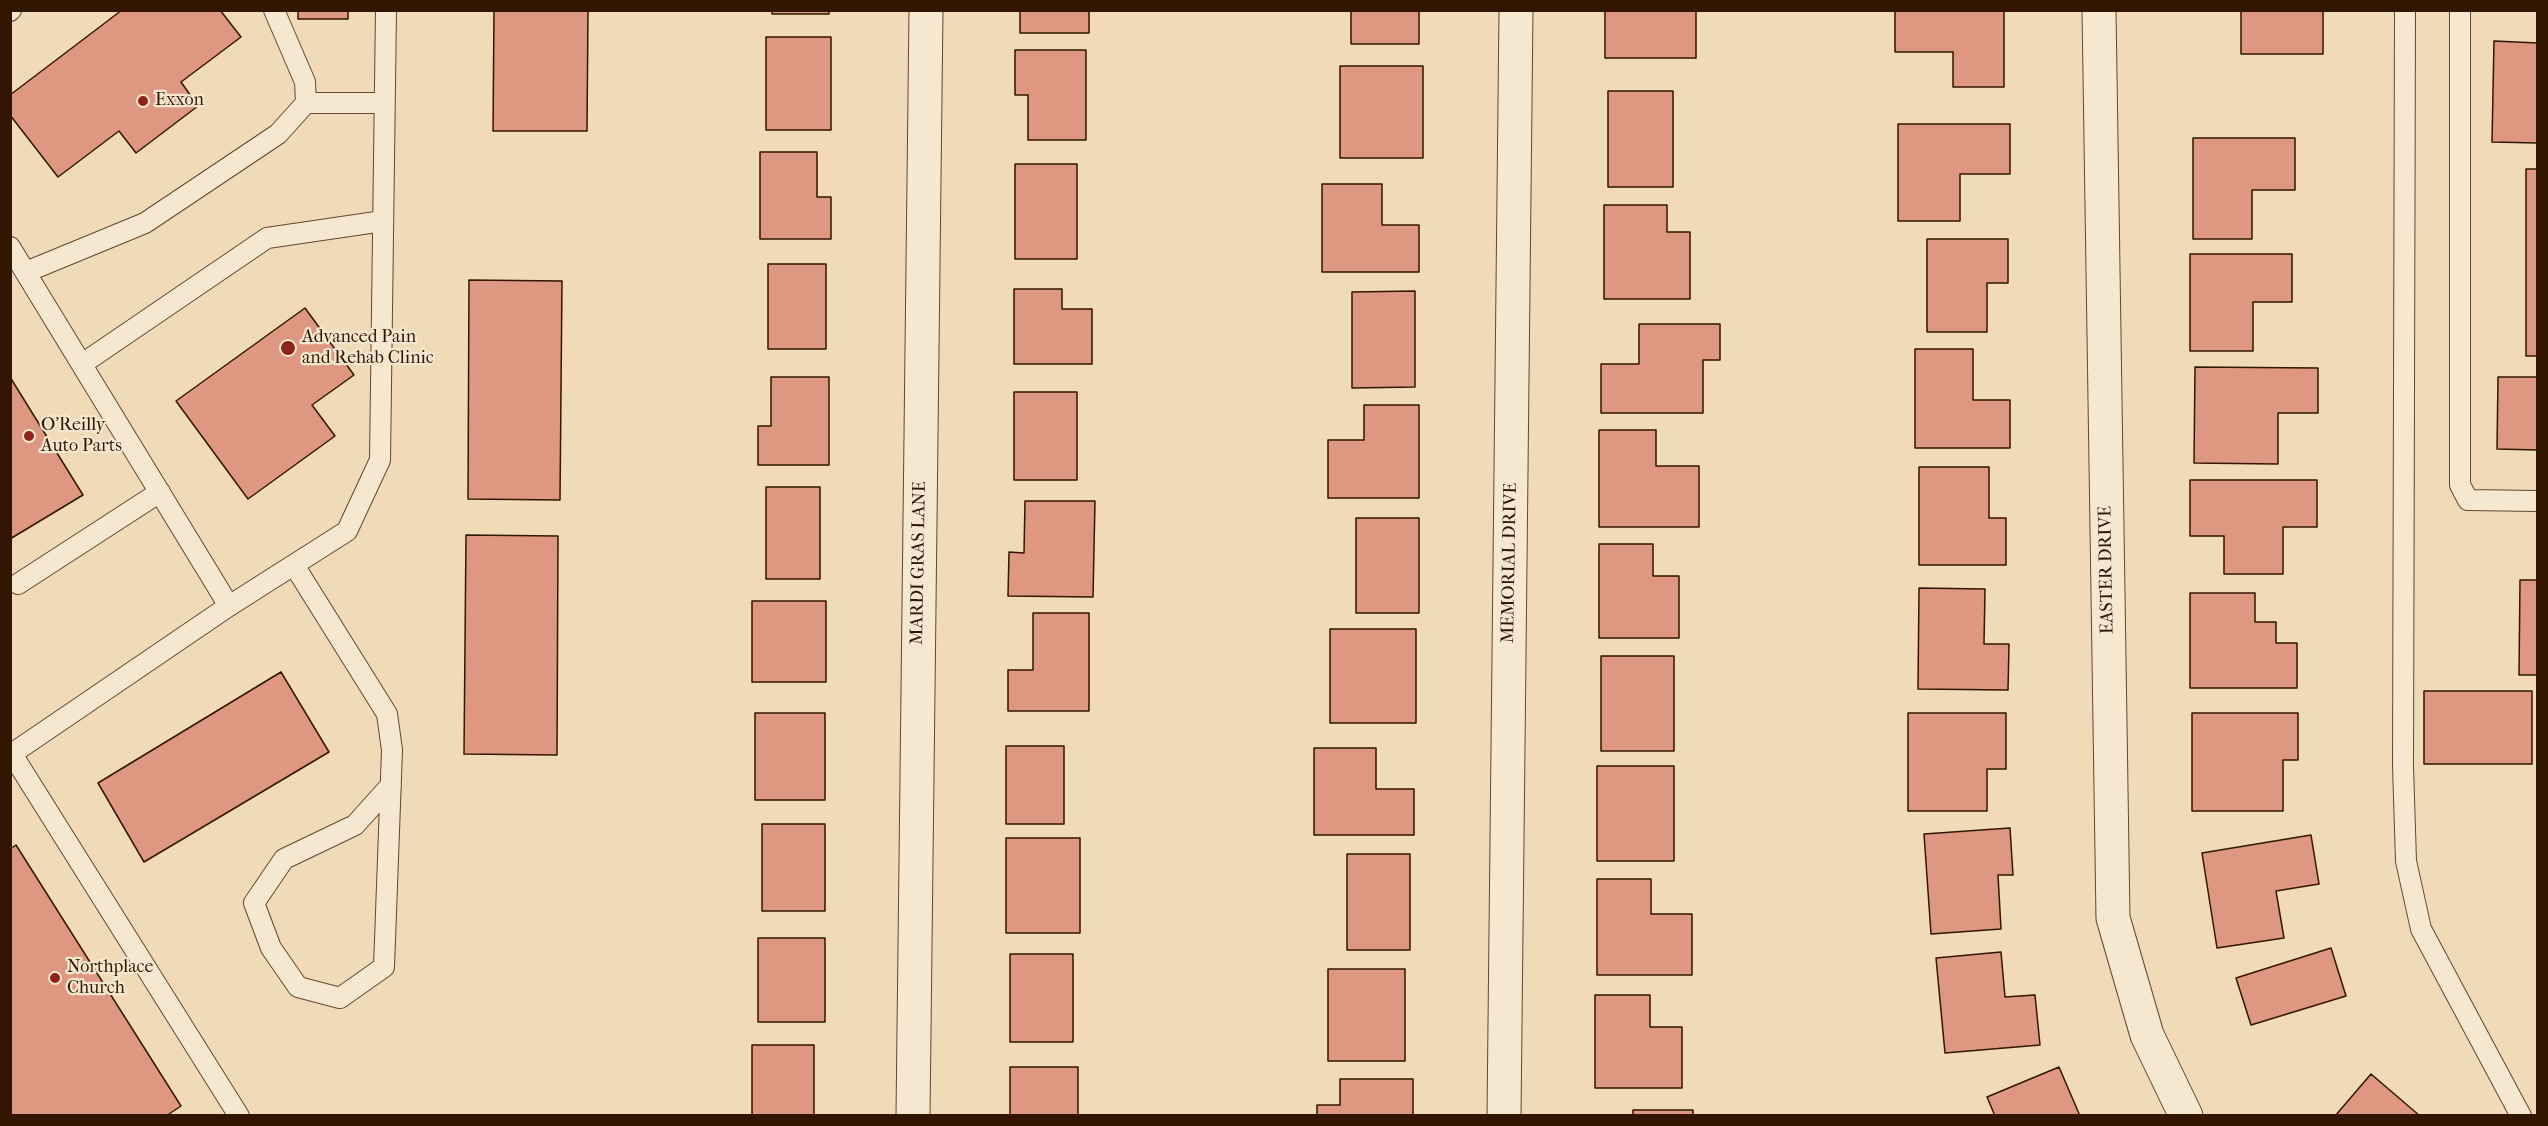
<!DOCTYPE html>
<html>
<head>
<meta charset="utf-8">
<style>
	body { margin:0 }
	#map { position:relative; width:2548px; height:1126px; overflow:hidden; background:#f0dab7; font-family:"IM FELL French Canon",serif }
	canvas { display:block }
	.frame { position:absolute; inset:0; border:12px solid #321602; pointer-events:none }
</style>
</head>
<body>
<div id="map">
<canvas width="2548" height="1126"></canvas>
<div class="frame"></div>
</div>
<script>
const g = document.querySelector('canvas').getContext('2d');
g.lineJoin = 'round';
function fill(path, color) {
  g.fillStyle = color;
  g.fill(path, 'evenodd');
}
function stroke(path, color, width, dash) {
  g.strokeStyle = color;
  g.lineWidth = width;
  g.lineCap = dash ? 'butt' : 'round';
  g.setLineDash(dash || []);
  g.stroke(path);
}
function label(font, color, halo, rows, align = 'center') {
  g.font = font + ' "IM FELL French Canon",serif';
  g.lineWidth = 4.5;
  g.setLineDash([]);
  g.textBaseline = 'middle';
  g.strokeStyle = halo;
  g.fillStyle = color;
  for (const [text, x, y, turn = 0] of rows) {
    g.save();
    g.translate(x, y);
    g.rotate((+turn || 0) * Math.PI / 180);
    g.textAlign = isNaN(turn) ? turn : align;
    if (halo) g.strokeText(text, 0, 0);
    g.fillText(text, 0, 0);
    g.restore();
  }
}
const building = new Path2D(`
	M122,10H220L241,37L181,82L198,106L136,153L119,131L58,177L10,115V95Z
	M298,10H348V19H298Z
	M494,10H588L587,131H493Z
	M772,10H829V14H772Z
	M1020,10H1089V33H1020Z
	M1351,10H1419V44H1351Z
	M1605,10H1696V58H1605Z
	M1895,10H2004V87H1953V52H1895Z
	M2241,10H2323V54H2241Z
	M766,37H831V130H766Z
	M2494,41L2538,43V143L2492,142Z
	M1015,50H1086V140H1028V95H1015Z
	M1340,66H1423V158H1340Z
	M1608,91H1673V187H1608Z
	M1898,124H2010V174H1960V221H1898Z
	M2193,138H2295V190H2252V239H2193Z
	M760,152H817V197H831V239H760Z
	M1015,164H1077V259H1015Z
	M2526,169H2538V356H2526Z
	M1322,184H1382V225H1419V272H1322Z
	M1604,205H1667V232H1690V299H1604Z
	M1927,239H2008V283H1987V332H1927Z
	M2190,254H2292V302H2253V351H2190Z
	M768,264H826V349H768Z
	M469,280L562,281L560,500L468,499Z
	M1014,289H1062V309H1092V364H1014Z
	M1415,291V387L1352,388V292Z
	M305,308L354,375L312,405L335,436L248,499L176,401Z
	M1639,324H1720V360H1703V413H1601V364H1639Z
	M1915,349H1973V400H2010V448H1915Z
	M2195,367L2318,368V413H2278V464L2194,463Z
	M10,377L83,495L10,539Z
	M771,377H829V465H758V426H771Z
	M2498,377H2538V450L2497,449Z
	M1014,392H1077V480H1014Z
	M1364,405H1419V498H1328V440H1364Z
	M1599,430H1656V466H1699V527H1599Z
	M1919,467H1989V518H2006V565H1919Z
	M2190,480H2317V527H2283V574H2224V536H2190Z
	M766,487H820V579H766Z
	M1025,501H1095L1093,597L1008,596L1009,552L1024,553Z
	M1356,518H1419V613H1356Z
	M466,535L558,536L557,755L464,754Z
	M1599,544H1653V576H1679V638H1599Z
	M2520,580H2538V675H2519Z
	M1919,588L1985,589L1984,644H2009L2008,690L1918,689Z
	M2190,593H2255V622H2276V643H2297V688H2190Z
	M752,601H826V682H752Z
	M1033,613H1089V711H1008V670H1033Z
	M1330,629H1416V723H1330Z
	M1601,656H1674V751H1601Z
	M281,672L329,752L144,862L98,783Z
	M2424,691H2532V764H2424Z
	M755,713H825V800H755Z
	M1908,713H2006V769H1987V811H1908Z
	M2192,713H2298V760H2283V811H2192Z
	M1006,746H1064V824H1006Z
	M1314,748H1376V789H1414V835H1314Z
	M1597,766H1674V861H1597Z
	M762,824H825V911H762Z
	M2010,828L2013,875H1998L2001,929L1931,934L1924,834Z
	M2311,835L2319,884L2276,891L2284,938L2217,948L2202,853Z
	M1006,838H1080V933H1006Z
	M16,845L181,1106L166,1116H10V849Z
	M1347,854H1410V950H1347Z
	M1597,879H1651V914H1692V975H1597Z
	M758,938H825V1022H758Z
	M2331,948L2346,996L2251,1025L2236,978Z
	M2001,952L2005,997L2035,995L2040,1045L1945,1053L1936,958Z
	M1010,954H1073V1042H1010Z
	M1328,969H1405V1061H1328Z
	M1595,995H1650V1027H1682V1088H1595Z
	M752,1045H814V1116H752Z
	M1010,1067H1078V1116H1010Z
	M2059,1067L2080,1116H1995L1987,1097Z
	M2371,1074L2420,1116H2335Z
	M1340,1079H1413V1116H1317V1105H1340Z
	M1633,1110H1693V1116H1633Z`);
fill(building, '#de9781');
stroke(building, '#321602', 1.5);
const service = new Path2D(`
	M2405,10L2403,766L2406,861L2421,929L2521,1116
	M2460,10V485L2468,500L2538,501
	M10,11L11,10
	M306,103H384
	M10,247L229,606
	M26,272L145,223L278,134L306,103L305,82L274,10
	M82,364L267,238L383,221
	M294,565L387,714L392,750L384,967L340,998L298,987L271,948L254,903L284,859L355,825L391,785
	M18,584L160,492
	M12,754L239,1116
	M10,755L229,606L347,531L380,460L386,10`);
const minor = new Path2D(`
	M2099,10L2113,918L2147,1035L2186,1116
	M913,1116L926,10
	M1504,1116L1516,10`);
stroke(service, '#62472f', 22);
stroke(minor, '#62472f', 35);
stroke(service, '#f5e7d0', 20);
stroke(minor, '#f5e7d0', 33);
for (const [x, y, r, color] of [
	[143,101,6,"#8f2418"],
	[288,348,8,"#8f2418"],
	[29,436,6,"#8f2418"],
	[55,978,6,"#8f2418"]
]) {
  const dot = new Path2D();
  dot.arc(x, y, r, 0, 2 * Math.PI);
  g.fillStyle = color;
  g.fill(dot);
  stroke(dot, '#f5e7d0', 2);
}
label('18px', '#321602', '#f5e7d0', [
	["Exxon",155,101],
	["Advanced Pain",302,338],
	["and Rehab Clinic",302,359],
	["O'Reilly",41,426],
	["Auto Parts",41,447],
	["Northplace",67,968],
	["Church",67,989]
], 'left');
label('18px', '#321602', '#f5e7d0', [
	["MARDI GRAS LANE",919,563,-89],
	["MEMORIAL DRIVE",1510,563,-89],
	["EASTER DRIVE",2107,570,-91]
]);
</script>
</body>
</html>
